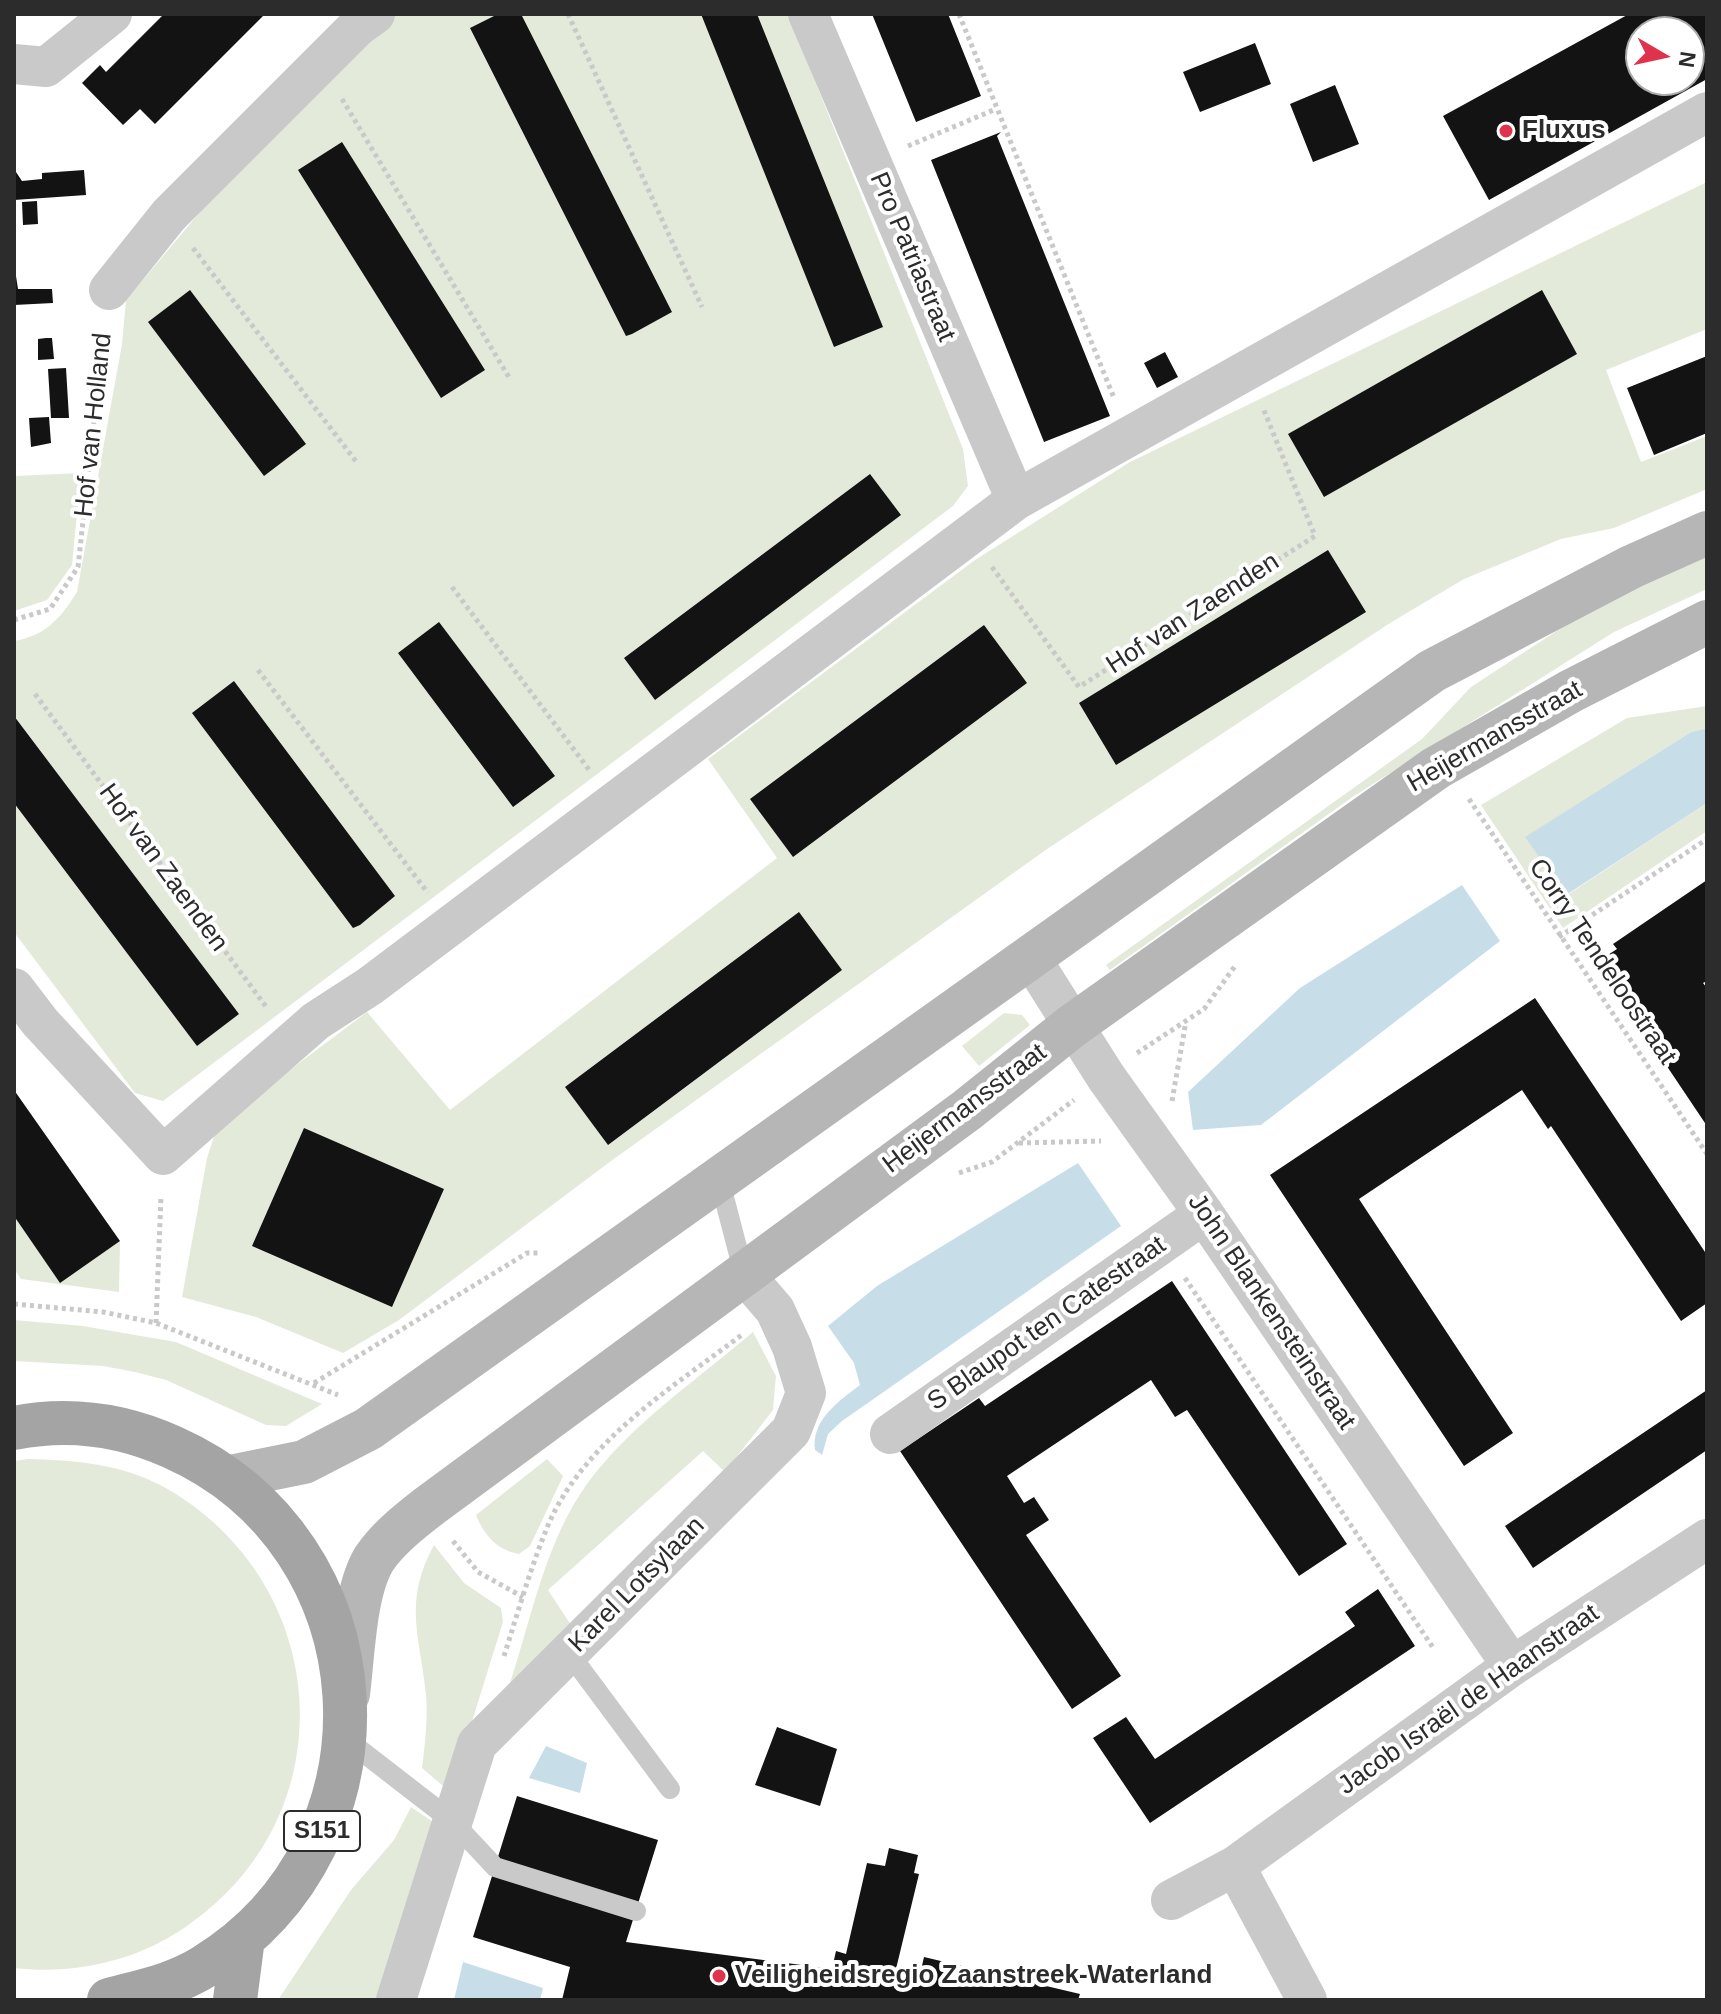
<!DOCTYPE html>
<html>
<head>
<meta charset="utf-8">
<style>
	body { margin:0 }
	#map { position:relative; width:1721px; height:2014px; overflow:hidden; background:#fff; font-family:Helvetica,sans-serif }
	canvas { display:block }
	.frame { position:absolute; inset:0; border:16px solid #2c2c2c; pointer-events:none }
	.north { position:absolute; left:1625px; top:16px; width:80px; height:80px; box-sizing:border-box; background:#fff; border:2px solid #ababab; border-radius:50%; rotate:99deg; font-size:22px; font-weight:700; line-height:32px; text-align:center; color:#2c2c2c }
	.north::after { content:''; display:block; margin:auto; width:28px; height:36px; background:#df334d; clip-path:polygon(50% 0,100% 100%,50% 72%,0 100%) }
</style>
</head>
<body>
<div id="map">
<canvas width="1721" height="2014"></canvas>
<div class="frame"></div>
<div class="north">N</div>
</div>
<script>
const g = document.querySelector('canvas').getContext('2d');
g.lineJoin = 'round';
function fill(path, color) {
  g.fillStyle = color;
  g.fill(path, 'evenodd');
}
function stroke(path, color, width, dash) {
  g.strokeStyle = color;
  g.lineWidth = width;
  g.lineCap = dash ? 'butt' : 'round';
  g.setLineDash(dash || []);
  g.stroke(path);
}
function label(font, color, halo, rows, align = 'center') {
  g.font = font + ' Helvetica,sans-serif';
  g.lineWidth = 8;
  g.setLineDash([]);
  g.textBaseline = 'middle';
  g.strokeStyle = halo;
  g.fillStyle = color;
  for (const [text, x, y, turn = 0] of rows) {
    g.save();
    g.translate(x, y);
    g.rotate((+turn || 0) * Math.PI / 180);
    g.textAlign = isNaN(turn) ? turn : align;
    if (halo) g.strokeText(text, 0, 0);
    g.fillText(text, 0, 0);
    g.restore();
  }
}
fill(new Path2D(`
	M392,14H788L963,449L968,486L953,506L163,1101L135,1093L14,932V641C45,636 61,618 77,592L122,344L126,300L311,80Z
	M1707,182V329L1606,370L1641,462L1707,436V489L1614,528L1561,539L1464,579L1390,623L1047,849L611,1161L399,1320L343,1353L256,1317L182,1297L207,1158L218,1124L367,1012L450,1110L777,858L708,759L975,560L1130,462Z
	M81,473L72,565L47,600L14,611V476Z
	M1707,554V589L1614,632L1354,796L1110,970L1106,965L1422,739L1471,687L1604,600Z
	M1707,706V728L1691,732L1526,837L1567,895L1707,803V831L1563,928L1481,805L1627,718Z
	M1004,1013L1022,1015L1030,1025L979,1066L962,1046Z
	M14,1216L60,1282L120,1241L119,1292L21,1279L14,1269Z
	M14,1320L83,1326L176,1342L322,1404L286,1426L266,1425L166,1380L135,1372L103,1366L14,1361Z
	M753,1332L776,1376L773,1410L725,1472L703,1451L548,1590L573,1628L510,1683C531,1619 546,1540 587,1484C630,1425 698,1379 753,1332Z
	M28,1459C75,1460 122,1464 164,1487C333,1582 349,1815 187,1926C137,1961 75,1975 14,1968V1461Z
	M547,1459L563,1476L530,1546L519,1554C497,1550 484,1535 476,1515Z
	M434,1545L464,1583L501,1608L503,1622L450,1792L422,1768C425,1744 428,1719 426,1694C420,1635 403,1602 434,1545Z
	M411,1807L439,1826L383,2000H278L351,1890L394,1840Z`), '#e4eada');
fill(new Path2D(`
	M1707,728V803L1566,895L1525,837L1691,732Z
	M1462,885L1500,941L1261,1125L1193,1130L1188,1092L1300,988Z
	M1078,1163L1121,1226L842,1421L828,1434L822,1455L815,1450C811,1420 839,1401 860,1385L854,1363L828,1326L877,1286Z
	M546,1746L587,1763L580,1793L529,1778Z
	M463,1962L543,1988L540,2000H454Z`), '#c7dee9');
fill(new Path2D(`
	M164,14H265L155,124L140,109L123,125L82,83L100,65L106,72Z
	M498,14H521L672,312L632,334L626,336L470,28Z
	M701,14H757L883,327L834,347Z
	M872,14H948L981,96L916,122Z
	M1629,14H1707V79L1489,200L1443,116ZM1641,32H1689V80H1641Z
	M1255,43L1271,84L1200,112L1183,72Z
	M1335,85L1359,144L1313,162L1290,104Z
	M1001,132L997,136L1110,416L1044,442L931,160Z
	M342,142L485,370L441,398L298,170Z
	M14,169L22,181L42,179V173L84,170L86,195L14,200Z
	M37,201L38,224L23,225L22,202Z
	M14,263L18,289H52L53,303L14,305Z
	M190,290L306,444L264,476L148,322Z
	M1542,290L1577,354L1324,497L1288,434Z
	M46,338H52L54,359L38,360V339Z
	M1165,352L1178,377L1157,388L1144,363Z
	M1707,356V433L1654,455L1627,388Z
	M66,368L69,418H51L48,369Z
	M49,417L51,443L31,447L29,418Z
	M870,474L901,515L655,700L624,658Z
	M1328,550L1366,612L1116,765L1079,703Z
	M439,622L555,776L513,807L398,653Z
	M984,625L1027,683L793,857L750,799Z
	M234,681L395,896L360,925L353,928L192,713Z
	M14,716L239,1014L197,1046L14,803Z
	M1707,880V981L1703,983L1707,988V1126L1597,962L1617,949L1613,944Z
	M799,912L842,970L608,1145L565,1087Z
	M1535,998L1707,1255V1303L1681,1321L1551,1126L1548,1129L1522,1090L1359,1199L1513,1433L1464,1466L1270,1175Z
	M14,1090L120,1241L60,1283L14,1216Z
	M304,1128L444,1189L392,1307L252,1246Z
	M1172,1281L1347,1544L1299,1576L1187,1410L1175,1417L1151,1380L1007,1476L1024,1503L1034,1497L1049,1520L1026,1535L1121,1676L1072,1709L900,1451L979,1398L985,1406Z
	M1707,1390V1450L1533,1568L1505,1526Z
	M1378,1589L1415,1646L1150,1823L1093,1738L1126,1717L1155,1759L1355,1626L1345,1612Z
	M777,1727L837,1749L820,1806L755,1785Z
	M517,1796L658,1840L626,1942L832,1969L836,1951L846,1954L867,1863L885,1866L889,1848L918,1855L914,1873L919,1874L895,1973L919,1979L924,1957L1080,1994L1078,2000H562L570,1967L473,1937Z`), '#131313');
stroke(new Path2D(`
	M568,14L702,307
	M959,14L1114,398
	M342,99L510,379
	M908,146L996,109
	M193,248L358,464
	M992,567L1079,687L1315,536L1263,408
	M452,587L590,771
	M14,620L50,609L78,567L104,329
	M258,670L428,893
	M35,694L267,1008
	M1469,799L1707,1154
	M1559,937L1707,839
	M1137,1053L1204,1009L1235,966
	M1172,1101L1186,1021
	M1019,1143L1101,1141
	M959,1173L992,1162L1074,1100
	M1185,1278L1434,1649
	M14,1304L103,1312L156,1323L338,1395
	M156,1323L161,1196
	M314,1383L527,1253H539
	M453,1541L478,1572L523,1597
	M504,1656C518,1612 531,1566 549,1523C586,1440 673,1387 743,1334`), '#c9c9c9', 5, [4, 4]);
stroke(new Path2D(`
	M719,1178L744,1274
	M569,1653L670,1789
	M346,1739L452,1821L495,1867L636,1911`), '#c9c9c9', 20);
stroke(new Path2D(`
	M808,14L1016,500
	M14,64L46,67L112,14
	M109,290L169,215L357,27L375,14
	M1030,957L1106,1077L1204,1214L1512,1666
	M14,988L40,1022L163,1155L316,1021L370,986L1016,500L1707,112
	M890,1434L1204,1214
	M1235,1866L1307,2000
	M1171,1900L1235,1866L1512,1666L1707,1539
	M396,2000L477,1744L791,1431L806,1393L792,1347L775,1310L744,1274`), '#c9c9c9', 40);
stroke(new Path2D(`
	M230,1477L304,1462L368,1429L1432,671L1631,567L1707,533
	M348,1694C353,1656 354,1592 374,1559C388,1538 408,1523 428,1507L967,1110L1072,1026L1436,768L1571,691L1707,622`), '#b6b6b6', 44);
stroke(new Path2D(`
	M14,1428C69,1417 121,1424 172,1447C388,1543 405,1842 205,1966C175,1985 142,1991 109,2000
	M235,2000L243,1938`), '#a4a4a4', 44);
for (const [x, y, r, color] of [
	[1506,131,8,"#df334d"],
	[719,1976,8,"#df334d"]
]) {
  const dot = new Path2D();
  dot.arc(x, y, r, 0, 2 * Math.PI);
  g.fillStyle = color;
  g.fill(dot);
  stroke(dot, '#fff', 3);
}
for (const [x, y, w] of [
	[322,1831,76]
]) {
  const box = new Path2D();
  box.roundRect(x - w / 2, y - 20, w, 40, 6);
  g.fillStyle = '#fff';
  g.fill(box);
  stroke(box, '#2c2c2c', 2);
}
label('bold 24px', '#2c2c2c', null, [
	["S151",322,1831]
]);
label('bold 26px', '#2c2c2c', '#fff', [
	["Fluxus",1522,131],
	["Veiligheidsregio Zaanstreek-Waterland",735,1976]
], 'left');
label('26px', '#2c2c2c', '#fff', [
	["Pro Patriastraat",912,257,67],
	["Hof van Holland",94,425,-84],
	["Hof van Zaenden",1193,614,-33],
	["Heijermansstraat",1495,737,-30],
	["Hof van Zaenden",163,868,54],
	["Corry Tendeloostraat",1602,962,56],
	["Heijermansstraat",965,1109,-37],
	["John Blankensteinstraat",1271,1312,56],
	["S Blaupot ten Catestraat",1047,1324,-35],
	["Karel Lotsylaan",637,1585,-45],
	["Jacob Israël de Haanstraat",1469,1700,-35]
]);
</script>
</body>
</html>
